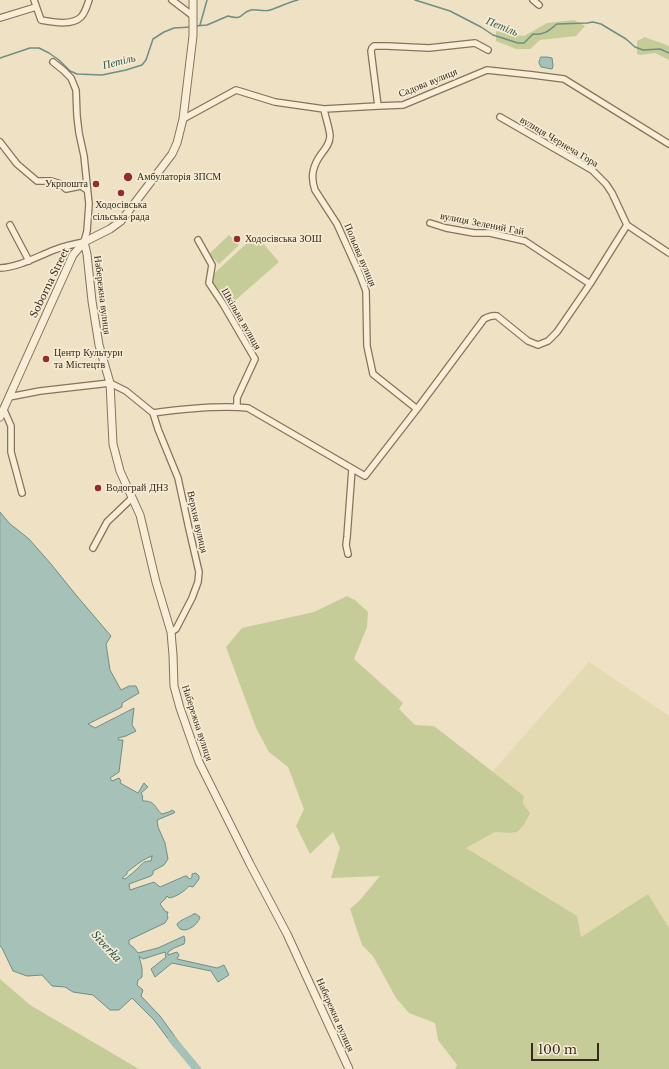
<!DOCTYPE html>
<html>
<head>
<meta charset="utf-8">
<style>
	body { margin:0 }
	#map { position:relative; width:669px; height:1069px; overflow:hidden; background:#eee1c4; font-family:"Libre Baskerville",serif }
	canvas { display:block }
	.scale { position:absolute; left:531px; top:1043px; width:68px; height:18px; box-sizing:border-box; border:2px solid #382a1e; border-top:0; padding-left:5px; font-size:12px; line-height:14px; white-space:nowrap; color:#382a1e; -webkit-text-stroke:3px #f5ebd3; paint-order:stroke }
</style>
</head>
<body>
<div id="map">
<canvas width="669" height="1069"></canvas>
<div class="scale">100 m</div>
</div>
<script>
const g = document.querySelector('canvas').getContext('2d');
g.lineJoin = 'round';
function fill(path, color) {
  g.fillStyle = color;
  g.fill(path, 'evenodd');
}
function stroke(path, color, width, dash) {
  g.strokeStyle = color;
  g.lineWidth = width;
  g.lineCap = dash ? 'butt' : 'round';
  g.setLineDash(dash || []);
  g.stroke(path);
}
function label(font, color, halo, rows, align = 'center') {
  g.font = font + ' "Libre Baskerville",serif';
  g.lineWidth = 3.5;
  g.setLineDash([]);
  g.textBaseline = 'middle';
  g.strokeStyle = halo;
  g.fillStyle = color;
  for (const [text, x, y, turn = 0] of rows) {
    g.save();
    g.translate(x, y);
    g.rotate((+turn || 0) * Math.PI / 180);
    g.textAlign = isNaN(turn) ? turn : align;
    if (halo) g.strokeText(text, 0, 0);
    g.fillText(text, 0, 0);
    g.restore();
  }
}
fill(new Path2D(`
	M589,662L669,716V928L648,894L581,937L466,848L495,832L510,833L517,832L523,826V804L524,796L492,772Z`), '#e3dab1');
fill(new Path2D(`
	M574,20L585,26L576,36L540,40L530,49H516L496,41V31L514,35L524,36L547,23Z
	M645,37C653,41 661,42 669,46V60L655,53L641,55L637,54V41Z
	M229,235L239,245L219,264L209,254Z
	M256,235L279,262L231,304L209,278Z
	M347,596L355,600L368,612L367,627L354,659L403,703L399,709L415,725L434,726L524,796L523,804L530,813L523,826L517,832L510,833L495,832L466,848L577,916L581,937L648,894L669,928V1069H455L457,1065L438,1040L435,1023L409,1013L396,998L373,956L362,945L350,909L360,900L380,876L331,878L340,848L333,832L310,854L296,826L304,809L288,767L269,752L256,728L226,647L242,628L314,612Z
	M0,979L30,1005L139,1069H0Z`), '#c6cc98');
const water = new Path2D(`
	M541,57H547L552,58L553,66L552,69L541,67L539,63Z
	M0,512L9,523L29,539L51,564L76,595L111,636L106,644L110,670L121,690L129,686H136L139,693L122,703V707L88,724L95,728L134,708L132,725L136,731L126,736L118,738L119,740H123L119,772L110,778L112,781L119,778L121,781L120,783L138,793L144,783L148,787L141,793L143,797H142L143,801C146,801 148,801 150,802C156,804 157,811 162,814L169,812L172,810L175,812L174,813L157,820L158,827L165,843L168,859L164,865L153,871V874L151,876L129,884L130,890L154,882L160,887L185,876H187L188,878L190,879L192,877V874L196,873L199,876V879L193,887L189,886C185,891 176,897 169,898L167,896L166,897V898L160,904L166,912H168L167,915L168,918L165,923L129,940V944L133,947L138,953L158,948L184,936L185,940L184,944L174,948L168,952V955L177,952L179,955L177,959L217,968L224,965L229,975L218,982L211,971L172,963L155,977L151,969L166,957L165,952L143,959L139,956L142,968V977L138,980L137,985L143,990L141,996L160,1016L181,1045L175,1048L154,1020L132,998L119,1010H110L93,995L73,992L65,987L52,986L42,975L27,976L13,971L2,948L0,946ZM152,856L151,861C143,861 143,863 138,868C134,872 129,876 125,879L122,878L127,874V872C135,866 143,859 152,856Z
	M194,914H196L200,917C198,926 181,937 177,924C180,920 189,917 194,914Z`);
fill(water, '#a6c1b8');
stroke(water, '#6c8f86', 1);
stroke(new Path2D(`
	M415,0L450,11L481,27L493,35L518,43H524L533,34C545,35 548,31 557,24L587,23L593,22L601,24L626,39L635,47L643,50L660,49L669,53
	M200,25L207,0
	M195,26L207,25L228,16C245,21 240,12 251,10C257,9 264,12 270,10C280,7 288,2 298,0
	M0,58L30,48H39L49,53L59,60L70,71L77,74L102,75L126,70L142,65L146,60L153,39L164,32L174,28L191,27`), '#6c8f86', 1.5);
stroke(new Path2D(`
	M172,1039L197,1069`), '#a6c1b8', 8);
const minor = new Path2D(`
	M34,0L41,20C52,22 72,26 81,17C85,13 87,6 89,0
	M172,0L193,16
	M533,0L539,5
	M0,18L36,7
	M378,106L371,51L372,48L374,46H387L429,48L475,43L488,50
	M500,117L592,170L606,184L612,193L627,225L669,253
	M183,119L236,90L275,102L324,109L378,106L403,105L487,70L533,75L564,79L669,144
	M0,142L17,164L37,181H51L61,184L66,189L81,186L87,190
	M430,223L446,228L474,233H490L525,241L590,284
	M10,225L29,261
	M198,240L212,265L209,283L223,304L255,359L237,398V407
	M0,268C19,267 36,257 54,250C64,246 74,244 84,242L87,231L89,204L84,156L79,133L77,116L76,90L71,78L63,70L53,62
	M9,397L40,391L110,383L126,391L153,413C183,409 218,405 248,408L365,476L417,409L373,374L367,346L366,291L360,275L337,224L315,190C310,176 313,165 322,153C326,148 330,143 330,136C330,130 325,116 324,109
	M417,409L484,319C489,316 492,315 497,316L528,341L538,345L548,341L557,332L590,284L627,225
	M4,410L11,426V452L22,493
	M153,413L158,429L178,478L189,529L199,572L198,582L192,598L176,629L171,632
	M93,548L107,522L132,498
	M348,554L346,545L347,537L352,469`);
const tertiary = new Path2D(`
	M84,242L87,254L92,301L99,345L110,383L113,444L120,471L140,515L156,582L171,632L173,655L174,686L180,708L199,762L250,864L287,934L349,1069
	M0,417L73,255L84,242L110,229L121,221L172,154L177,143L183,119L193,36V0`);
stroke(minor, '#88725a', 8);
stroke(tertiary, '#88725a', 9);
stroke(minor, '#f8eed7', 5.5);
stroke(tertiary, '#f8eed7', 7);
for (const [x, y, r, color] of [
	[128,177,5,"#962b2d"],
	[96,184,4,"#962b2d"],
	[121,193,4,"#962b2d"],
	[237,239,4,"#962b2d"],
	[46,359,4,"#962b2d"],
	[98,488,4,"#962b2d"]
]) {
  const dot = new Path2D();
  dot.arc(x, y, r, 0, 2 * Math.PI);
  g.fillStyle = color;
  g.fill(dot);
  stroke(dot, '#f5ebd3', 1.5);
}
label('10px', '#382a1e', '#f5ebd3', [
	["Садова вулиця",428,83,-22],
	["вулиця Чернеча Гора",559,142,31],
	["вулиця Зелений Гай",482,224,11],
	["Польова вулиця",360,255,67],
	["Soborna Street",50,283,-64],
	["Набережна вулиця",102,295,83],
	["Шкільна вулиця",241,319,60],
	["Верхня вулиця",197,522,77],
	["Набережна вулиця",197,723,72],
	["Набережна вулиця",335,1015,66]
]);
label('10px', '#382a1e', '#f5ebd3', [
	["Амбулаторія ЗПСМ",137,177],
	["Укрпошта",88,184,"right"],
	["Ходосівська",121,205,"center"],
	["сільська рада",121,217,"center"],
	["Ходосівська ЗОШ",245,239],
	["Центр Культури",54,353],
	["та Містецтв",54,365],
	["Водограй ДНЗ",106,488]
], 'left');
label('italic 11px', '#2e5854', '#f5ebd3', [
	["Петіль",502,27,22],
	["Петіль",119,62,-14],
	["Siverka",106,947,47]
]);
</script>
</body>
</html>
